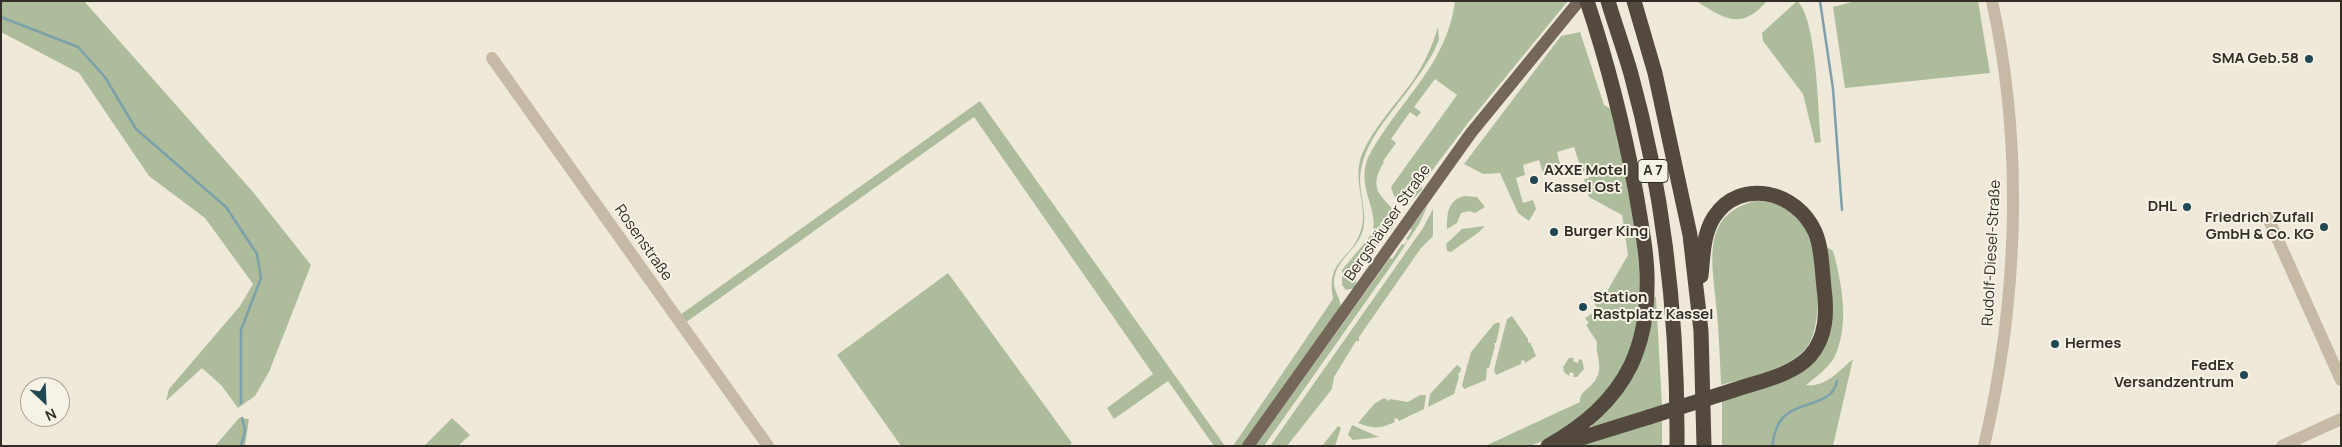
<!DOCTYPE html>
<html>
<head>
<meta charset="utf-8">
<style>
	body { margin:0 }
	#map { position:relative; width:2342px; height:447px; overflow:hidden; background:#efe9da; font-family:Manrope,sans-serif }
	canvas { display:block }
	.frame { position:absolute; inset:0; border:2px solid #332d27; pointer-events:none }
	.north { position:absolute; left:20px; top:377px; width:50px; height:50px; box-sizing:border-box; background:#f7f2e6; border:1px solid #a9a39a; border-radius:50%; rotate:155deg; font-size:14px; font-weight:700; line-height:20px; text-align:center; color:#332d27 }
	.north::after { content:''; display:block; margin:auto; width:18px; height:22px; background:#204752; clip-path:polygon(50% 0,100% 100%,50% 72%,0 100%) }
</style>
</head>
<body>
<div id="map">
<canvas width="2342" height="447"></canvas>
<div class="frame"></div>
<div class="north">N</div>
</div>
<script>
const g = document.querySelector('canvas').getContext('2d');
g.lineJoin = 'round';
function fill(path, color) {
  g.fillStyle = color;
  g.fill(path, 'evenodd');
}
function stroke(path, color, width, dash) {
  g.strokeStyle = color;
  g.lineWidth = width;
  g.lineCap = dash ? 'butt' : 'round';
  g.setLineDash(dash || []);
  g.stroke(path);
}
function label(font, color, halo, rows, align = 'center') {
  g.font = font + ' Manrope,sans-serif';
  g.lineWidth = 4;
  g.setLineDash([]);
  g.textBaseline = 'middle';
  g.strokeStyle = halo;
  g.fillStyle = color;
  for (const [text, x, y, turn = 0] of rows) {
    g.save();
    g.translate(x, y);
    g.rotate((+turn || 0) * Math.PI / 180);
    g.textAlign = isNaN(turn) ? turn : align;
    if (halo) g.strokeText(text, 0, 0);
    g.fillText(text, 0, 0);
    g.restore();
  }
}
fill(new Path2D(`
	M1,1H84L253,192L311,265L269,372L255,396L238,408L222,386L202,368L166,401L169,389L240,306L253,284L205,218L149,176L79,73L1,32Z
	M1455,1H1568L1468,123L1421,185L1422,190L1414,198L1404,201L1394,196L1391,187L1457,95L1435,79L1414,107L1421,112L1417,117L1410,112L1391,139L1396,143L1383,161L1384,162C1369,187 1378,194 1396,212L1394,226L1370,256L1367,254L1363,259L1366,262L1357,275L1355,288L1346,290L1342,285V270L1372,234C1380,210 1357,190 1367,160C1373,146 1383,133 1391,121C1419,83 1449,50 1455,1Z
	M1696,1H1767C1741,31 1725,19 1696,1Z
	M1797,1C1817,17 1818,114 1821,142L1815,143L1803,94L1763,41L1762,33Z
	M1856,1H1978L1990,73L1845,88L1833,7Z
	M1438,27L1439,40L1433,53C1427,63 1421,73 1414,82C1395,110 1367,136 1361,170C1357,190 1368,210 1363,230C1358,250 1334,260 1334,283C1334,291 1341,299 1341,308L1243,446H1233L1333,299C1326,259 1349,262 1360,233C1370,209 1351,181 1362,154C1374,127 1395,105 1412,82C1424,64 1432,47 1438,27Z
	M1580,32L1604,105L1611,109C1626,174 1655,291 1630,352C1623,370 1612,385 1599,400C1585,417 1549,443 1527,446C1513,447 1498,446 1485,446L1580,402C1579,391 1593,387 1597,377C1603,365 1595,354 1597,342L1586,325L1589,323L1585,318L1598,310L1591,297L1600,290L1606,293L1628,255L1622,215L1589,197L1584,179L1589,178L1587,171L1582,172L1574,147L1557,152L1562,171L1544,176L1539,160L1523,165L1525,175L1516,178L1523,203L1533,200L1536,209L1529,221L1518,213L1500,173L1483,174L1464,164L1561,36Z
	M980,101L1225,446H1214L1168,381L1114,419L1107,408L1153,374L974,117L685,323L680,315Z
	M1464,196L1477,197L1485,207L1475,213L1469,211L1461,213L1457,223L1447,229C1447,214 1447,201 1464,196Z
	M1756,201C1771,201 1789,206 1800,219C1818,243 1826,323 1807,347C1787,372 1749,377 1721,385C1720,361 1719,337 1717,313C1714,269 1697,214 1756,201Z
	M1428,205L1419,224L1398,256L1264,446H1255L1390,258L1392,259L1402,244L1404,245L1408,240L1406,239L1412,230L1410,229Z
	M1433,209V236L1421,248L1359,337V341H1356L1334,377L1332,389L1287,446H1270L1423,228Z
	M1485,226L1479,232L1451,252L1447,251L1446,244L1462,229Z
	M1825,246L1833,251C1842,283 1850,326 1834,358C1827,369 1816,377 1806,385C1825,388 1840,370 1853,359L1833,446H1722V400L1814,359Z
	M948,273L1072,443L1069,446H901L837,355Z
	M1656,297L1662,406L1593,427L1591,424L1609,407L1652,298Z
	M1512,316L1528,339V343L1530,342L1536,356L1525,363L1524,360L1521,361V364L1496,375L1494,370L1507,319Z
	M1499,322L1500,325L1496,343H1494L1495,346L1489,368H1487L1486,380L1464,389L1462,385L1471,352L1494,324Z
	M1569,358H1574L1573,361L1578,363L1579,359L1582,360L1584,369L1577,377H1573L1574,374L1570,372L1569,376L1564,372L1563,367Z
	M1457,365L1461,368L1460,373H1458L1459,377L1454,394L1428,407L1430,394Z
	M1420,395H1426L1424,409L1399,421L1397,418L1394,419L1395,422C1380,429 1373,429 1358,423L1374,404L1384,398L1389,401L1390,399L1408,402Z
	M239,418L249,419L245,446H215Z
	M452,418L470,435L458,446H424Z
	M1662,419V446H1577Z
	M1352,425L1379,437L1353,440L1348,435Z
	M1338,426L1341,428L1335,446H1322Z`), '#adbd9c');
stroke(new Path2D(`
	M1820,1L1833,89L1842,210
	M1,17L78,47L105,77L136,129L226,207L257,254L261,278L241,330V403
	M241,446L245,430L242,418
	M1773,446C1772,438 1775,434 1777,427C1789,398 1832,410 1837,381`), '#7ca1aa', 2.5);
stroke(new Path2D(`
	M492,58L768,446
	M2268,218L2341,380
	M1984,446C2018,302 2024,146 1992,1
	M2282,446L2341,419`), '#c6baa7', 12);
stroke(new Path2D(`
	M1248,446L1471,133L1579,1`), '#746759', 12);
stroke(new Path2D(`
	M1608,1C1615,25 1624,49 1631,74C1664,194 1678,321 1677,446
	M1634,1L1655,73L1690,235L1701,331L1704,446
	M1701,276C1703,257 1703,234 1714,217C1740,177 1797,191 1815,232C1822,248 1822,270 1824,288C1827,311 1827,337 1810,356C1791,376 1760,381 1734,390
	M1562,444L1649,417
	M1548,446C1583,426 1613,402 1631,365C1642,341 1647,313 1647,287C1648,256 1641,224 1636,193C1624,128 1608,64 1587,1`), '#54493f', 15);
stroke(new Path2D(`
	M1649,417L1734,390`), '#54493f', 15);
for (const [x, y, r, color] of [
	[2309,59,5,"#204752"],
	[1534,180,5,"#204752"],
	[2187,207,5,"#204752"],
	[2324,227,5,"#204752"],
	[1554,232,5,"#204752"],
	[1583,307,5,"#204752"],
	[2055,344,5,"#204752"],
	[2244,375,5,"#204752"]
]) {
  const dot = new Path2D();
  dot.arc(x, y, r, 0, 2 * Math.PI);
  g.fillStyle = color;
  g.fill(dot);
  stroke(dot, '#f7f2e6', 2);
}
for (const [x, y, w] of [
	[1653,171,30]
]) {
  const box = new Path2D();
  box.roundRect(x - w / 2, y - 11.5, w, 23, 4);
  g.fillStyle = '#f7f2e6';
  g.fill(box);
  stroke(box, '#332d27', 1);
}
label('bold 14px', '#332d27', null, [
	["A 7",1653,171]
]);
label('bold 15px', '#332d27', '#f7f2e6', [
	["SMA Geb.58",2299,59],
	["AXXE Motel",1544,171,"left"],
	["Kassel Ost",1544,188,"left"],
	["DHL",2177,207],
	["Friedrich Zufall",2314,218],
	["GmbH & Co. KG",2314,235],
	["Burger King",1564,232,"left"],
	["Station",1593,298,"left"],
	["Rastplatz Kassel",1593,315,"left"],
	["Hermes",2065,344,"left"],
	["FedEx",2234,366],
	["Versandzentrum",2234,383]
], 'right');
label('15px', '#332d27', '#f7f2e6', [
	["Bergshäuser Straße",1388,223,-55],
	["Rosenstraße",643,243,55],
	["Rudolf-Diesel-Straße",1992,253,-87]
]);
</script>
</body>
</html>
